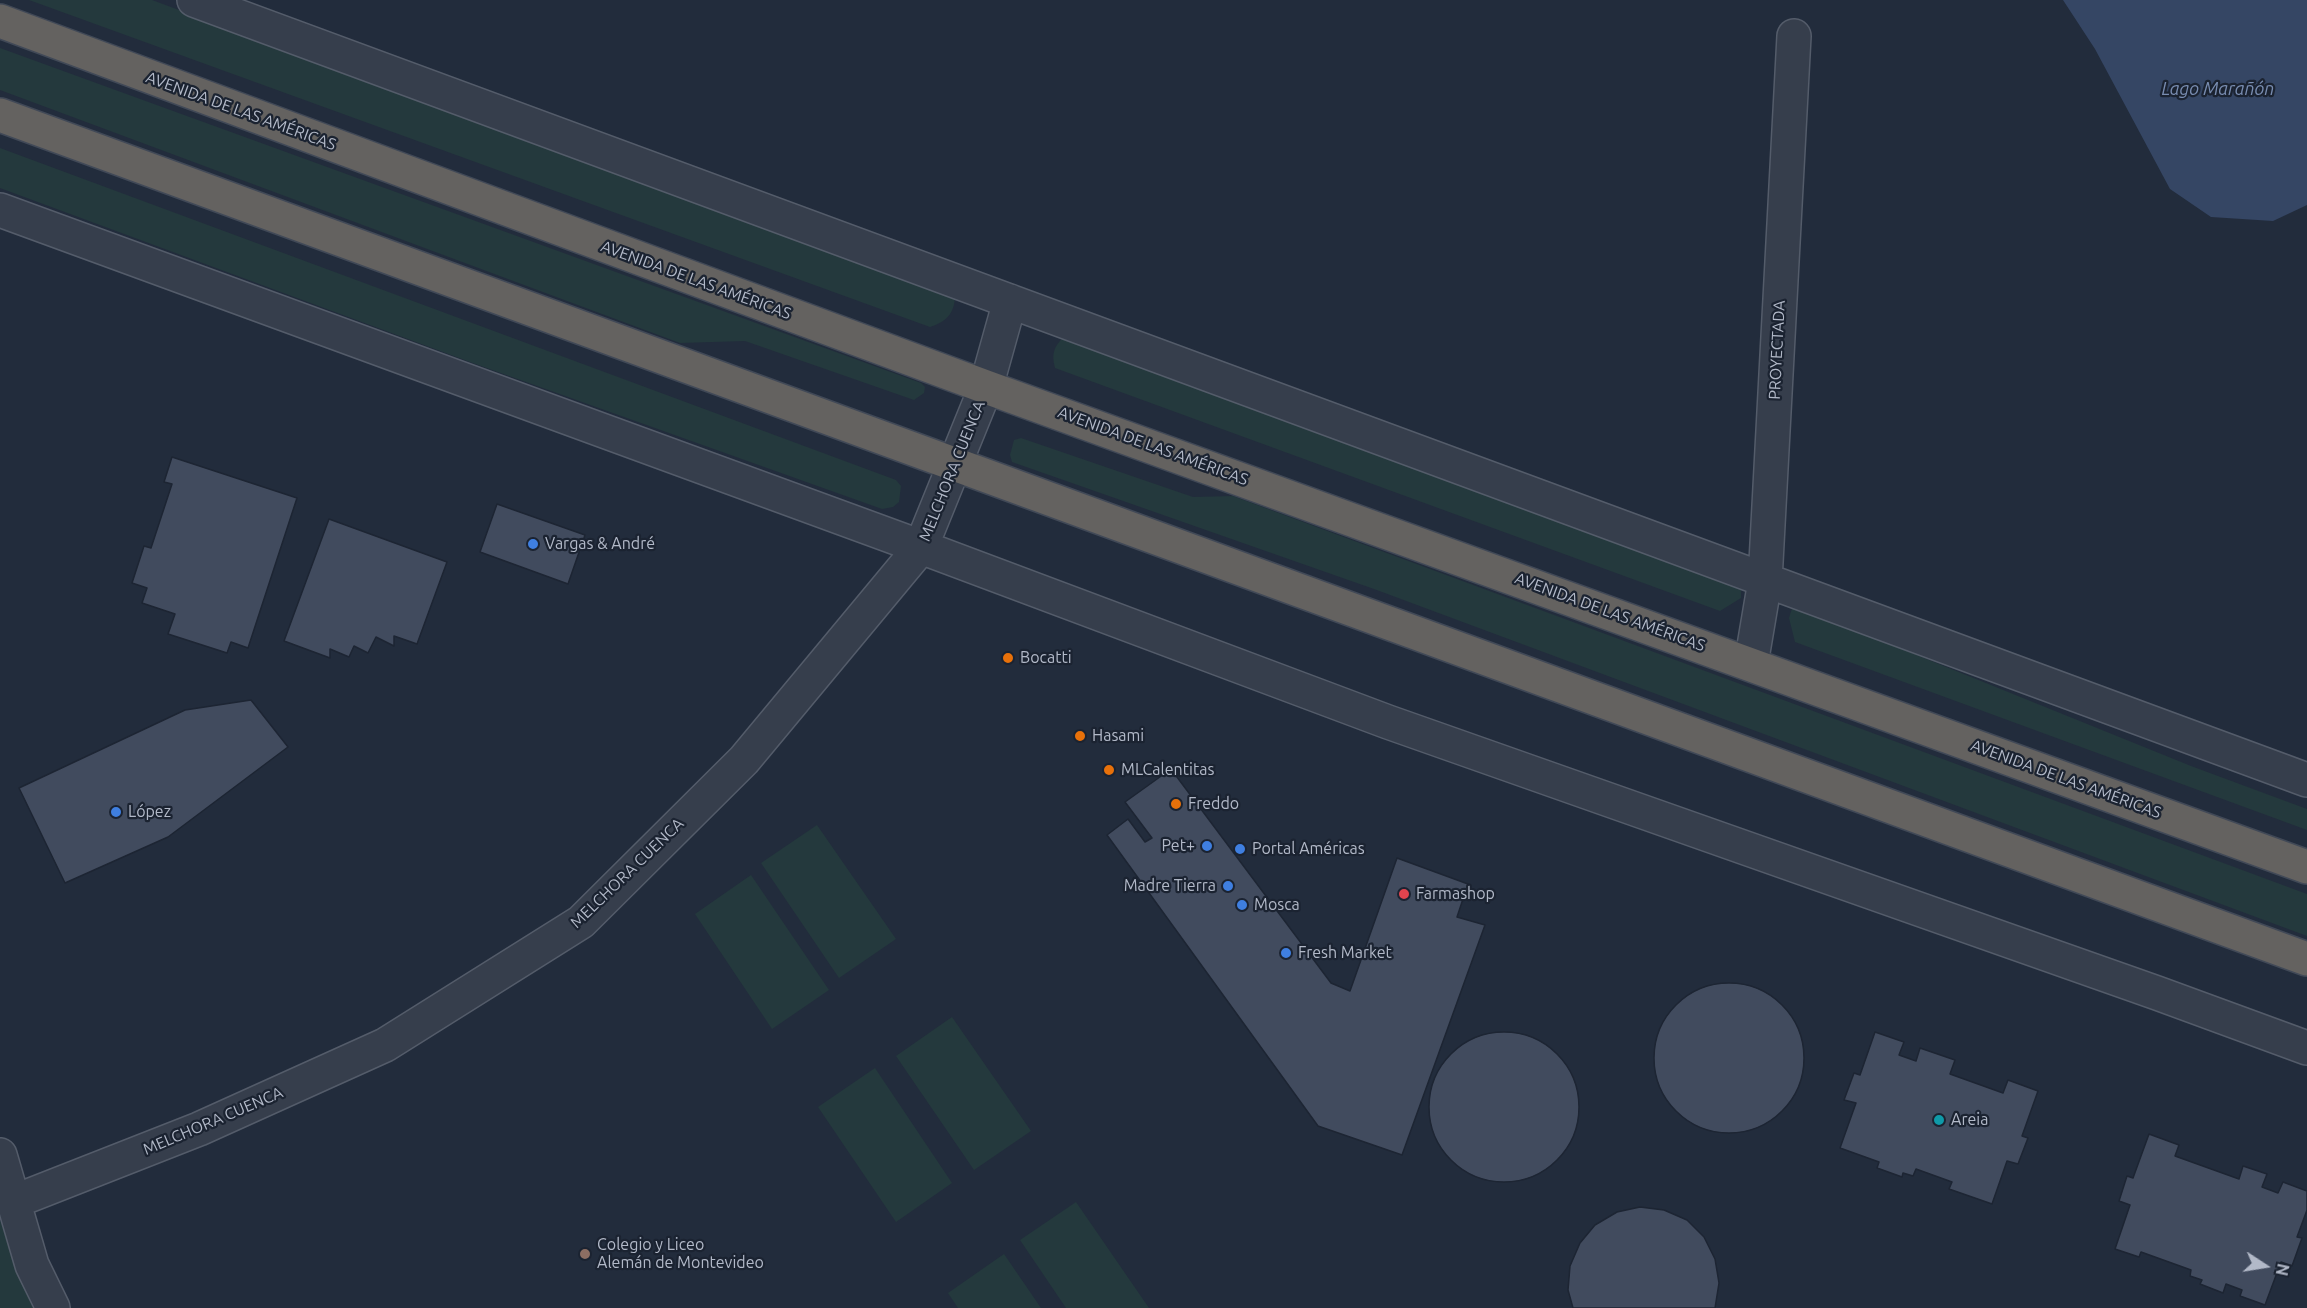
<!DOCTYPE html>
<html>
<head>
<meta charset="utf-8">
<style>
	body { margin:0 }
	#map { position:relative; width:2307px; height:1308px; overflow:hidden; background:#222c3c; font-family:Ubuntu,sans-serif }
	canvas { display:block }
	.north { position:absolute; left:2235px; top:1236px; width:60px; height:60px; -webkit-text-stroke:4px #1b2331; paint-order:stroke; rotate:102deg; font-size:16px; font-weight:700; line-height:24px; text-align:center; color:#b2b9c8 }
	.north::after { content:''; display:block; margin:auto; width:21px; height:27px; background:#b2b9c8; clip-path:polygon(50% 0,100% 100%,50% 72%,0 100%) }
</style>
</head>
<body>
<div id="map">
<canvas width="2307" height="1308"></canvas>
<div class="north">N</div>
</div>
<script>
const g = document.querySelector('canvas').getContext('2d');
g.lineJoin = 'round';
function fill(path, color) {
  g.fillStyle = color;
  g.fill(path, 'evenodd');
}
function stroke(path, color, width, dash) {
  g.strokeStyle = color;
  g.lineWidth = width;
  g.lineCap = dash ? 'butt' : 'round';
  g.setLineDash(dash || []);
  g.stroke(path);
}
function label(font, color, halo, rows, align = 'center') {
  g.font = font + ' Ubuntu,sans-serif';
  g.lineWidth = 4.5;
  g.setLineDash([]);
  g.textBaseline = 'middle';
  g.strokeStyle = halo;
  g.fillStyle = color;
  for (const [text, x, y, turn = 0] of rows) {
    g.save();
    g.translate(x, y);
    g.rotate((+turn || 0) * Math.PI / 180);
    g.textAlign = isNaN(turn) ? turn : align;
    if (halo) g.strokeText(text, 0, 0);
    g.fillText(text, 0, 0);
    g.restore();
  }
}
fill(new Path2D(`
	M29,0H152L955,297C954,314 946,322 930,327Z
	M0,48L921,383L925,387L924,393L914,400L745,341L680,343L0,90Z
	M0,148L896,480L901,486L899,502L893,507L882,509L470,362L0,188Z
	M1064,337L1741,587V598L1720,611L1055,368C1051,354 1054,346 1064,337Z
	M1021,438L1193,497L1233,496L2307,894V936L1374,589L1012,462L1010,455L1014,440Z
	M1793,605L2191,766L2307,809V830L1795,642L1789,618Z
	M817,825L896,939L839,978L761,863Z
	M751,875L829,990L772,1029L695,914Z
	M952,1017L1031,1131L974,1170L896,1056Z
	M875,1068L952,1183L896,1222L818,1107Z
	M1076,1202L1149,1308H1066L1020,1240Z
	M0,1220L18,1275L33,1308H0Z
	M1004,1254L1041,1308H958L948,1293Z`), '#24393d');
fill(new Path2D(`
	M2063,0H2307V205L2273,221L2211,217L2170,189L2095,49Z`), '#354664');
const building = new Path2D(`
	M172,457L297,498L248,648L231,642L227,653L168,634L175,614L142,603L147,588L132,583L144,546L151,548L172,484L164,482Z
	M497,504L585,535L568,584L480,552Z
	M329,519L447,562L417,644L394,636V646L376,637L368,653L354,646L349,657L330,649V658L284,641Z
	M251,700L288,747L168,837L65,883L19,788L185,710Z
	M1171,769L1331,983L1350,991L1397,858L1468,884L1457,917L1485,925L1402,1155L1318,1126L1107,835L1128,819L1145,842L1152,838L1125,802Z
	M1654 1058a75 75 0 1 1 150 0a75 75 0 1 1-150 0Z
	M1429 1107a75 75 0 1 1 150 0a75 75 0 1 1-150 0Z
	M1875,1032L1904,1042L1899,1055L1916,1061L1920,1048L1955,1060L1950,1074L2003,1093L2008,1080L2038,1091L2022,1136L2028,1138L2018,1164L2007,1161L1992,1204L1949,1189L1952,1182L1916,1169L1913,1176L1903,1173L1902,1177L1877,1168L1879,1162L1840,1148L1856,1103L1844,1100L1854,1073L1860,1075Z
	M2149,1134L2179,1145L2175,1156L2239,1179L2243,1166L2267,1174L2262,1187L2278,1193L2283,1182L2307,1191V1210L2297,1237L2302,1238L2292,1266L2281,1262L2265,1305L2240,1296L2242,1290L2226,1284L2223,1293L2200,1284L2202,1280L2190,1276L2191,1270L2141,1252L2139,1257L2115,1249L2130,1205L2119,1201L2127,1176L2133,1178Z
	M1640,1207L1664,1210L1687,1220L1704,1237L1715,1259L1719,1283L1715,1308H1573L1568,1290L1570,1266L1580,1243L1595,1225L1617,1212Z`);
fill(building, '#414b5e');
stroke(building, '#1d2533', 1.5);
const minor = new Path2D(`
	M194,0L2307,780
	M0,210L921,547L1388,722L2157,993L2307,1048
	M1751,664L1765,581L1794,36
	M0,1155L32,1265L53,1308
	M13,1202L199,1129L385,1045L581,922L744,760L921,547L986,387L1010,301`);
const trunk = new Path2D(`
	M0,21L986,387L2307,867
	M0,115L2307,959`);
stroke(minor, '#545c6a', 36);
stroke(trunk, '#414957', 36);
stroke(minor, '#363e4c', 33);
stroke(trunk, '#646260', 33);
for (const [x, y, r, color] of [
	[533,544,6,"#3f7fe0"],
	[1008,658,6,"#e8710a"],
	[1080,736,6,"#e8710a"],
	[1109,770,6,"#e8710a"],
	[1176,804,6,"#e8710a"],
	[116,812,6,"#3f7fe0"],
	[1207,846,6,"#3f7fe0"],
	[1240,849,6,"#3f7fe0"],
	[1228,886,6,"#3f7fe0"],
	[1404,894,6,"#e0444e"],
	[1242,905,6,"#3f7fe0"],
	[1286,953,6,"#3f7fe0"],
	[1939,1120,6,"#0f9aa8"],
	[585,1254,6,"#8d6e63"]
]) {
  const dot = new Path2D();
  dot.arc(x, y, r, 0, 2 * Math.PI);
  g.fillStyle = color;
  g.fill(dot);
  stroke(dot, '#1b2331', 2);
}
label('16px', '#b2b9c8', '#1b2331', [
	["AVENIDA DE LAS AMÉRICAS",241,111,20],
	["AVENIDA DE LAS AMÉRICAS",696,280,20],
	["PROYECTADA",1777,350,-87],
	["AVENIDA DE LAS AMÉRICAS",1153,446,20],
	["MELCHORA CUENCA",952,471,-68],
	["AVENIDA DE LAS AMÉRICAS",1610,612,20],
	["AVENIDA DE LAS AMÉRICAS",2066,779,20],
	["MELCHORA CUENCA",627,873,-44],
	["MELCHORA CUENCA",213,1121,-23]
]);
label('16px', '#b2b9c8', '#1b2331', [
	["Vargas & André",545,544],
	["Bocatti",1020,658],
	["Hasami",1092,736],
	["MLCalentitas",1121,770],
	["Freddo",1188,804],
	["López",128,812],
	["Pet+",1195,846,"right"],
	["Portal Américas",1252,849],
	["Madre Tierra",1216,886,"right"],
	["Farmashop",1416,894],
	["Mosca",1254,905],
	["Fresh Market",1298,953],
	["Areia",1951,1120],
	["Colegio y Liceo",597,1245],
	["Alemán de Montevideo",597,1263]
], 'left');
label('italic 18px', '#798db1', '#1b2331', [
	["Lago Marañón",2218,89]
]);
</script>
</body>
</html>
